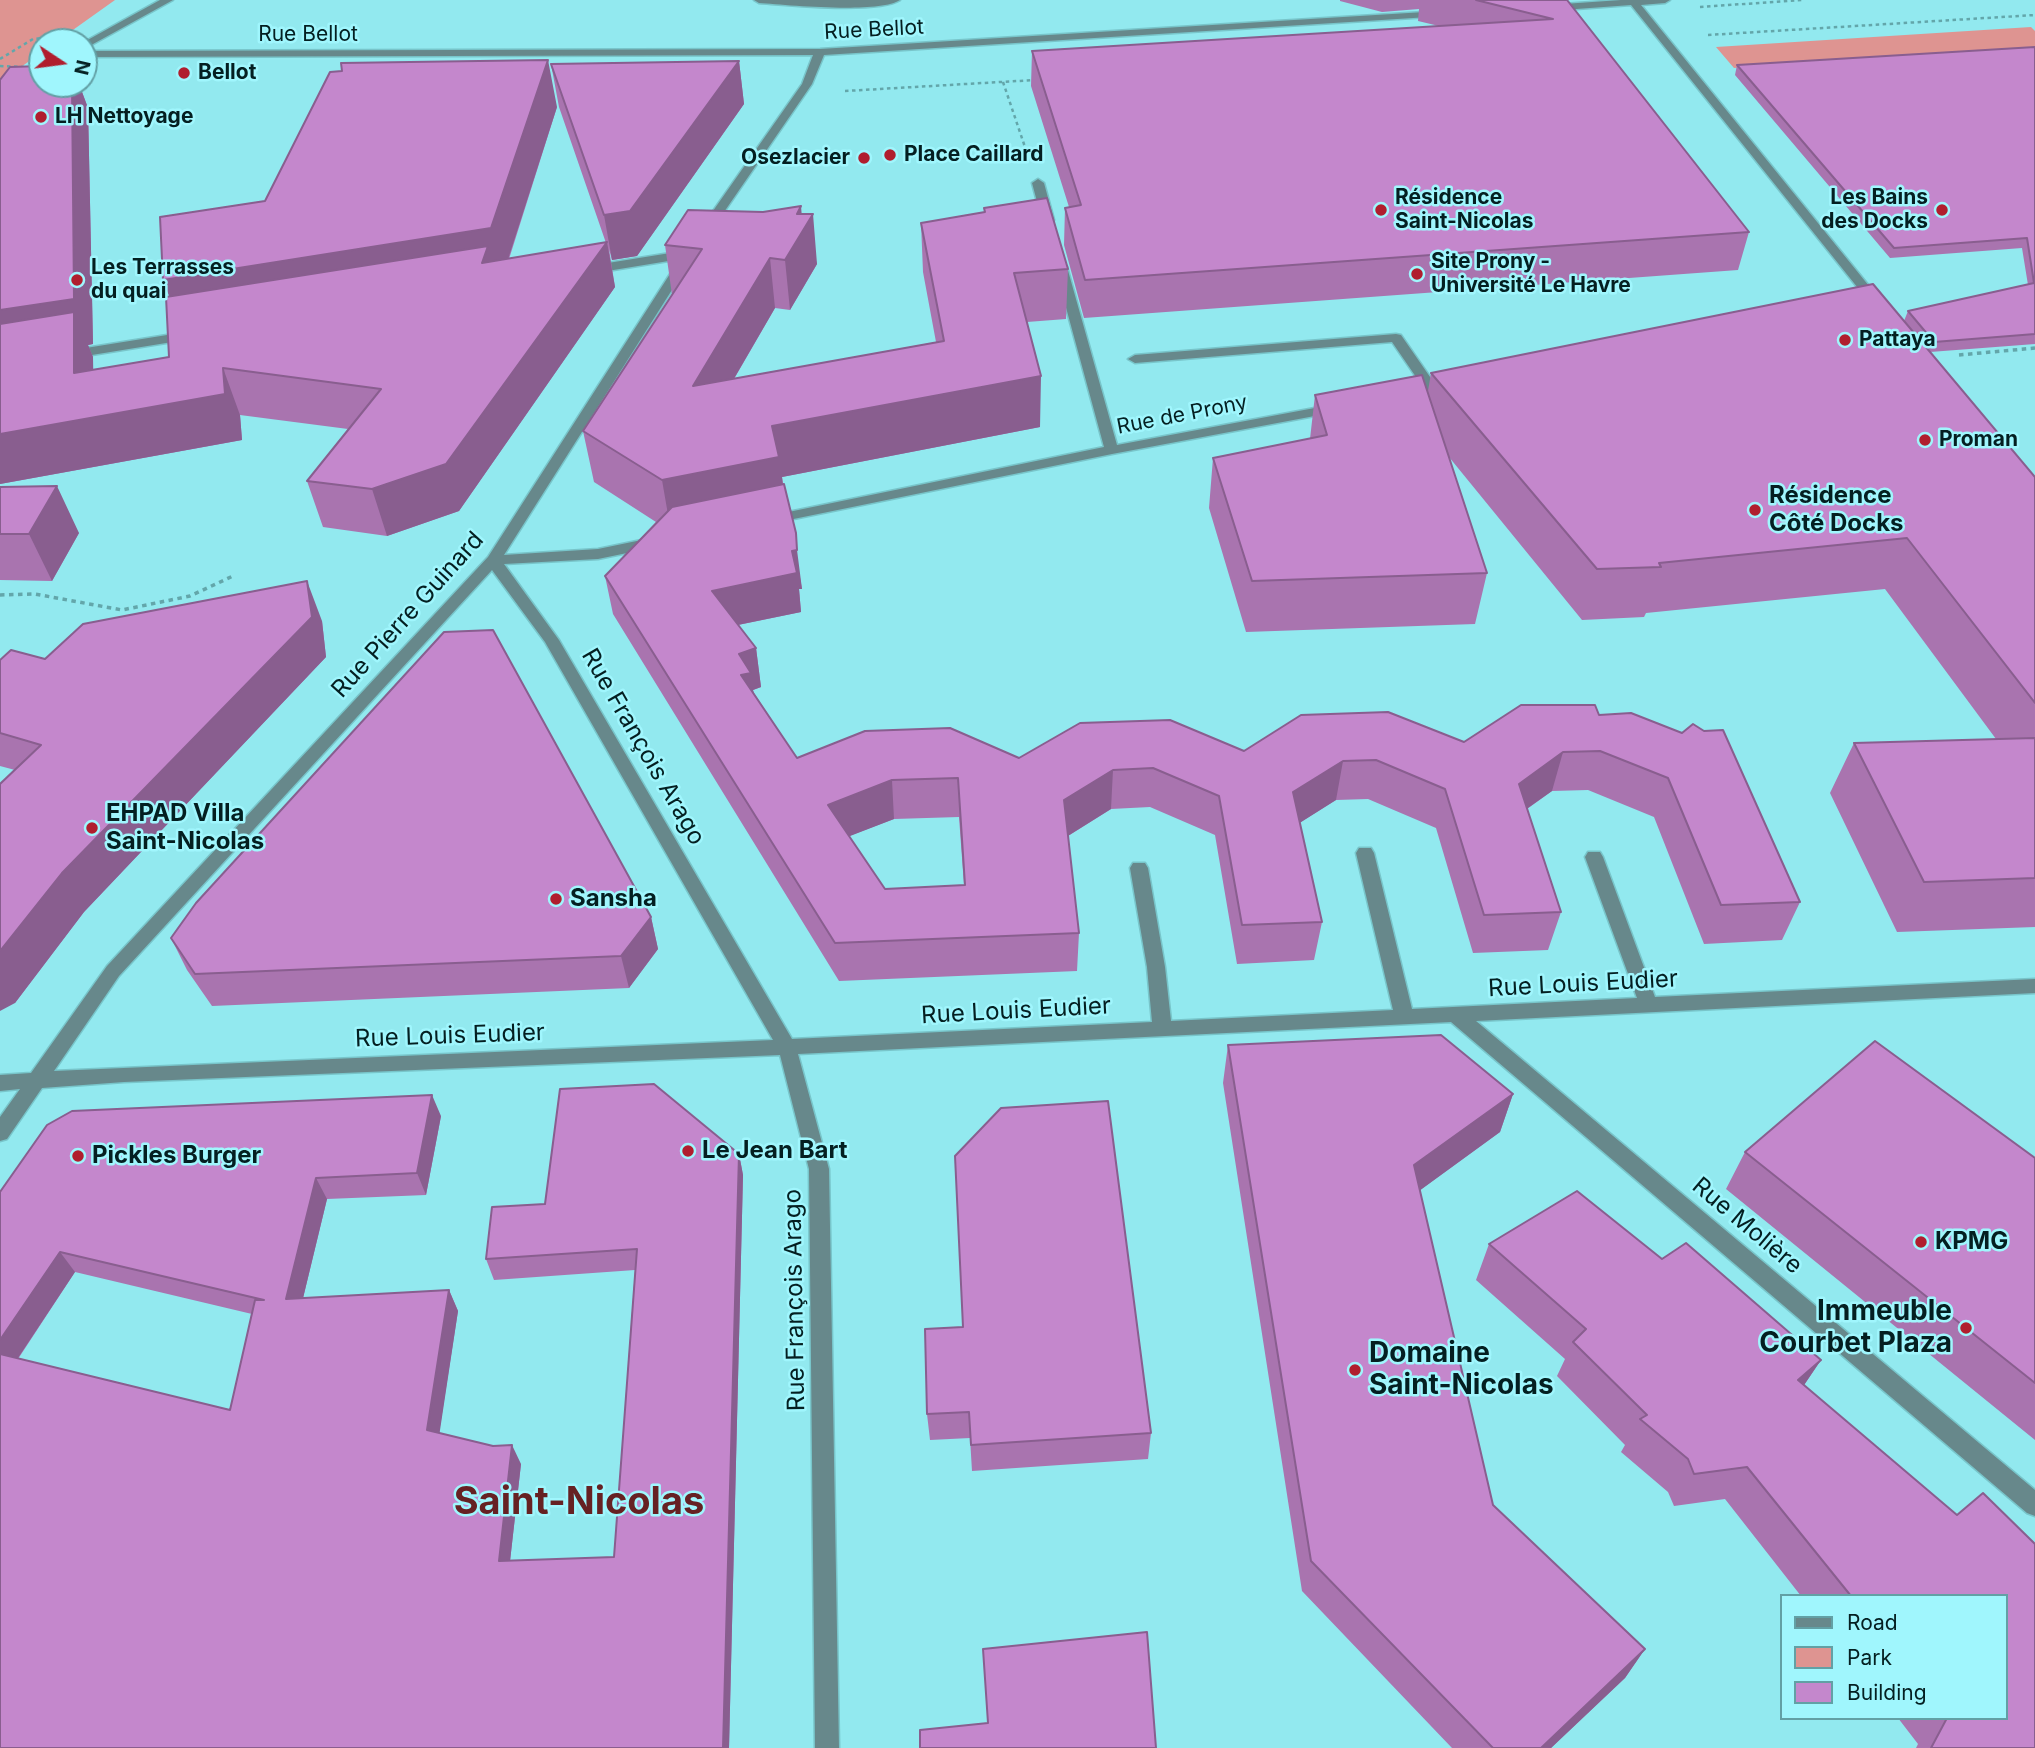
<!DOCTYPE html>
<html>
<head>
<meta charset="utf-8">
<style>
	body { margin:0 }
	#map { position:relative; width:2035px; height:1748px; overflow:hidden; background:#92e9ef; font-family:Inter,sans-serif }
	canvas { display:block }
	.legend { position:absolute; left:1780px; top:1594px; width:228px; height:126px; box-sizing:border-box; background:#a0f6fd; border:2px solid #62a0a5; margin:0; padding:9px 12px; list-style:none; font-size:21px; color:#041f21 }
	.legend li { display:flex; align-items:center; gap:14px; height:35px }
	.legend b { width:35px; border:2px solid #62a0a5 }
	.north { position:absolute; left:28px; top:28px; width:70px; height:70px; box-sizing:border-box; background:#a0f6fd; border:2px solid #62a0a5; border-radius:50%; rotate:103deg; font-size:19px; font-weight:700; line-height:28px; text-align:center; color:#041f21 }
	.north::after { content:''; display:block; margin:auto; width:24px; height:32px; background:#b01e2e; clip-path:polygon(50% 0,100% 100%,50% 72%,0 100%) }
</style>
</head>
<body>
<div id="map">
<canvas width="2035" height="1748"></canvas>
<ul class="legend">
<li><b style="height:9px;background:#67888b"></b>Road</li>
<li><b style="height:19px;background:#de9491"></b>Park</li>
<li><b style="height:19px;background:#c487cc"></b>Building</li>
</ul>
<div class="north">N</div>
</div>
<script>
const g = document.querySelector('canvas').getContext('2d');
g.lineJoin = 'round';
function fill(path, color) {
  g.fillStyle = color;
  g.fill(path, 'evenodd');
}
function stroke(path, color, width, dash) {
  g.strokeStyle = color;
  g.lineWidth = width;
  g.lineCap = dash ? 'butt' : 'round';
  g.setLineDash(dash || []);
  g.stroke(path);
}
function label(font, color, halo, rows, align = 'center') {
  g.font = font + ' Inter,sans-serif';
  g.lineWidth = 5;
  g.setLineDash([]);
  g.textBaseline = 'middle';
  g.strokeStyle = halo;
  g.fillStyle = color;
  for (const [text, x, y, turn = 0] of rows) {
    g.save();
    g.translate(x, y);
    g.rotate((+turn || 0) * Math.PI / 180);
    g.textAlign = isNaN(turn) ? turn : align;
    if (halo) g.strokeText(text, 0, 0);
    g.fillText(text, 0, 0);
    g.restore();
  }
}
fill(new Path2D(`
	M0,0H115L56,42H42V52L0,82Z
	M2031,27L2035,31V49L1734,68L1716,47Z`), '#de9491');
const minor = new Path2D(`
	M160,0H173L84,49V42Z
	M754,0H900C878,14 788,5 759,3Z
	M1621,0H1670L1665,3L1641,5L1882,302V308H1874L1631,5L1549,11L1544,8L1549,5Z
	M1441,11L1446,14L1445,16L824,55L812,84L711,231L707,232L701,228L802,84L813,55L84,57V51L820,49Z
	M1038,179L1044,183L1054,220L1052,223L1042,220L1032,183Z
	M689,250L695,254L693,257L589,274L583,270L589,266Z
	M683,259L689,263L504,555L598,549L656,537L663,542L656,547L598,559L504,564L559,640L792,1039L1152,1022L1147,967L1130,868L1133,863H1145L1148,868L1165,967L1171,1021L1393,1010L1356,853L1359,848H1371L1374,853L1412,1009L1637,998L1585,857L1588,852H1600L1603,857L1655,997L2035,979V993L1476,1021L2035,1490V1516L2027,1513L1451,1022L798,1054L829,1169L839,1748H815L809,1169L780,1055L124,1082L42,1088L7,1139L0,1141V1117L20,1089L0,1091V1075L31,1073L107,966L488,557L677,263ZM492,570L545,642L773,1040L54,1071L119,976Z
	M1061,263L1067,267L1117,445L1336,404L1343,408L1336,412L1112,454L769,524L764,523L762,520L769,516L1104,447L1055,267Z
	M192,331L197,332V338L67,359L60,355L67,351Z
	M1396,334L1401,335L1437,387V393H1427L1392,342L1135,363L1128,359L1135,355Z`);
stroke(minor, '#78c5ca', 3);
stroke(new Path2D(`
	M1700,7L1802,0
	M1708,35L2035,15
	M0,59L33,39L53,37
	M0,66L24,67
	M1003,82L1027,153
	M845,91L1035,80`), '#63a6aa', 2.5, [3.5, 3.5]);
stroke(new Path2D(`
	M1959,355L2035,348
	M0,595L35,594L122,610L190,596L233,576`), '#63a6aa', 3.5, [4.5, 4.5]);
fill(minor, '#67888b');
fill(new Path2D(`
	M1340,0H1567L1749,232L1738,270L1084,318L1064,245L1065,208L1069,207L1031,86L1032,51L1439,26L1418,21L1419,9L1382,12L1340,1Z
	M2035,47V344L1930,352L2035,477V927L1897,932L1830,793L1854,743L1996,739L1885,589L1646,613L1644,617L1582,620L1449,457L1487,573L1475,624L1246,632L1209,508L1213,458L1310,439L1315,395L1428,391L1431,373L1904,321L1908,311L2028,285L2022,248L1890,258L1735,75L1737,65Z
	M739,61L744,104L637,256L612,260L609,249L615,287L459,511L387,536L323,527L307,481L348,429L240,415L242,440L0,484L42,84H79L88,108L93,344L88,345L93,357V370L169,357L170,297L163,280L265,201L557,107L509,259L606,243L559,107L551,64Z
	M984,208L1068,269L1066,319L1027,322L1040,427L782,477L802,589H799L801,612L738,625L756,648L761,687L753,690L754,693L797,758H1019L1464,742L1599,715L1631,713L1800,902L1782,940L1704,944L1654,817L1588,790L1552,791L1527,809L1561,912L1548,950L1473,953L1436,828L1368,799L1336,800L1299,823L1322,922L1314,960L1237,964L1215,835L1150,807L1111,809L1068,836L1079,933L1077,971L839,981L613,614L605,576L656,522L594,482L583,431L672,295L665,245L802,214L817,264L790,310L775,308L734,379L936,342L923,272L921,223L984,212ZM959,817L964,885L885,889L849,836L894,819Z
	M0,487L79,533L52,581L0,580Z
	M322,621L326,657L84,912L15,1003V770L0,766V660L45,659Z
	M651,917L658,949L629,988L212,1006L187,970L171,938Z
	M1228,1045L1513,1094L1500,1132L1420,1190L1493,1505L1645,1649L1625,1678L1551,1748H1452L1302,1591L1223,1083Z
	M441,1116L426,1195L327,1199L303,1298L449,1290L458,1311L439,1433L521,1464L510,1561L614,1557L635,1270L494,1280L486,1259L545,1204L739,1154L743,1175L729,1748H0V1192ZM75,1272L252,1314L230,1410L18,1359Z
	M1745,1152L2035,1158V1440L1726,1189Z
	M1577,1191L1662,1259L1686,1243L1821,1360L1804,1385L1957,1515L1983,1493L2035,1544V1748H1916L1918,1744L1898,1718H2005V1596H1801L1725,1499L1674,1506L1668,1492L1621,1452L1625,1445L1557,1376L1565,1359L1476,1280L1489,1244Z
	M963,1327L1151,1433L1148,1459L972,1471L970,1438L930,1440L927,1414Z`), '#a974af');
fill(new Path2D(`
	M548,60L557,107L502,278L182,330L163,280Z
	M739,61L744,104L637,256L612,260L604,215Z
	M72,84H79L88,108L93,344L88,345L93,357L94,417L223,368L240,415L242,440L0,484V310Z
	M801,206L803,230L813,214L817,264L790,310L785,260L797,214Z
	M607,242L615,287L459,511L387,536L372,489Z
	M770,258L775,308L700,437L693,386Z
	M1041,376L1040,427L782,477L785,509L671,532L662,480L772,426Z
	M57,486L79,533L52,581L29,534Z
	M797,550L802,589H799L801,612L718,629L712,591L792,551Z
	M307,581L322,621L326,657L84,912L15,1003L0,1011V951L62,873Z
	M756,648L761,687L753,690L756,711L747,714L739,654Z
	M1563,752L1552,791L1508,822L1519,784Z
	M1343,761L1336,800L1287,831L1293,792Z
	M1113,770L1111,809L1063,839L1064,800Z
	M892,780L894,819L832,843L828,805Z
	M651,917L658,949L629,988L621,956Z
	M1513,1094L1500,1132L1404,1202L1414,1165Z
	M432,1095L441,1116L426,1195L417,1173Z
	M739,1154L743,1175L729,1748H723Z
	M316,1178L327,1199L298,1319L286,1299Z
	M60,1252L75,1272L0,1385V1340Z
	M449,1290L458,1311L437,1450L427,1430Z
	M1821,1360L1798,1394V1380Z
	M512,1445L521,1464L508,1579L499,1561Z
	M1645,1649L1625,1678L1551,1748H1541Z`), '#895e8f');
const building = new Path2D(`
	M1476,0H1567L1749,232L1085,280L1065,208L1081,205L1032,51L1553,19Z
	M2035,47V334L1934,342L1908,311L2034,283L2027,238L1894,248L1737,65Z
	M548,60L491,228L163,280L160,217L265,201L330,72L342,71L341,63Z
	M739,61L630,211L604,215L551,64Z
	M42,66V84H72L74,299L0,310V80L10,67Z
	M1047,198L1068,269L1014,273L1041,376L772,426L779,457L662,480L583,431L702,249L665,245L688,210L763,212L801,206L797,214H813L785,260L770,258L693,386L944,341L921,223L985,212L984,208Z
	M607,242L446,464L372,489L307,481L381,389L223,368L225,394L0,434V324L74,312V373L169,357L166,297L488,246L482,263Z
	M1873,284L2035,477V703L1907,538L1659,563L1661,567L1597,569L1431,373Z
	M1422,375L1487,573L1252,581L1213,458L1327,435L1315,395Z
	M784,484L796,533L797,550L792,551L797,573L712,591L756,648L739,654L751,673L741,675L797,758L865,731L950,728L1019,758L1080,723L1170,720L1244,751L1301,715L1388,712L1464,742L1521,705H1595L1599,715L1631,713L1682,733L1693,724L1704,731L1723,730L1800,902L1721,905L1668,778L1600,751L1563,752L1519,784L1561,912L1484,915L1445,789L1376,760L1343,761L1293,792L1322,922L1242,925L1219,796L1153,768L1113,770L1064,800L1079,933L835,943L605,576L672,507ZM958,778L965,885L885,889L828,805L892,780Z
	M57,486L29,534H0V487Z
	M307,581L312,617L62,873L0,951V784L41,745L0,733V660L11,650L45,659L83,624Z
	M493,630L651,917L621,956L195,974L171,938L196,903L444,632Z
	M2035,738V878L1924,882L1854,743Z
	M1441,1035L1513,1094L1414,1165L1493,1505L1645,1649L1541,1748H1493L1311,1561L1228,1045Z
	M1875,1041L2035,1158V1383L1745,1152Z
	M654,1084L739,1154L723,1748H0V1354L230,1410L255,1300H264L60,1252L0,1340V1192L47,1125L72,1111L432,1095L417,1173L316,1178L286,1299L449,1290L427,1430L493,1446L512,1445L499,1561L614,1557L637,1249L486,1259L492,1207L545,1204L560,1089Z
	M1108,1101L1151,1433L971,1445L969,1412L927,1414L925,1329L963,1327L955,1156L1001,1108Z
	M1577,1191L1662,1259L1686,1243L1821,1360L1798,1380L1957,1515L1983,1493L2035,1544V1748H1931L1947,1718H2005V1596H1851L1747,1467L1694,1474L1688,1459L1640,1419L1647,1415L1573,1342L1586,1329L1489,1244Z
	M1147,1632L1156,1748H920V1730L988,1723L983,1649Z`);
fill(building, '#c487cc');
stroke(building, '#895e8f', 2);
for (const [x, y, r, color] of [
	[184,73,7,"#b01e2e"],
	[41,117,7,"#b01e2e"],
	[890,155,7,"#b01e2e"],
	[864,158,7,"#b01e2e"],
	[1381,210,7,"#b01e2e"],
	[1942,210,7,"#b01e2e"],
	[1417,274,7,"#b01e2e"],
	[77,280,7,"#b01e2e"],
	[1845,340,7,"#b01e2e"],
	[1925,440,7,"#b01e2e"],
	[1755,510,7,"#b01e2e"],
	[92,828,7,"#b01e2e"],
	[556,899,7,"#b01e2e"],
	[688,1151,7,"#b01e2e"],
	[78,1156,7,"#b01e2e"],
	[1921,1242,7,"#b01e2e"],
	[1966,1328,7,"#b01e2e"],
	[1355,1370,7,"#b01e2e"]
]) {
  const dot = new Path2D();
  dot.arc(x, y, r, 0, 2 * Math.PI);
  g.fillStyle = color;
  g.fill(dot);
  stroke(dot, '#a0f6fd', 2.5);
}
label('21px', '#041f21', '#a0f6fd', [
	["Rue Bellot",874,30,-3],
	["Rue Bellot",308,35],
	["Rue de Prony",1182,415,-11]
]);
label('bold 21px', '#041f21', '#a0f6fd', [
	["Bellot",198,73],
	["LH Nettoyage",55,117],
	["Place Caillard",904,155],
	["Osezlacier",850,158,"right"],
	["Résidence",1395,198],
	["Saint-Nicolas",1395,222],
	["Les Bains",1928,198,"right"],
	["des Docks",1928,222,"right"],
	["Site Prony -",1431,262],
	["Université Le Havre",1431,286],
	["Les Terrasses",91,268],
	["du quai",91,292],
	["Pattaya",1859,340],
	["Proman",1939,440]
], 'left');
label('bold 24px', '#041f21', '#a0f6fd', [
	["Résidence",1769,496],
	["Côté Docks",1769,524],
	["EHPAD Villa",106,814],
	["Saint-Nicolas",106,842],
	["Sansha",570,899],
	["Le Jean Bart",702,1151],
	["Pickles Burger",92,1156],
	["KPMG",1935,1242]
], 'left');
label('24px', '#041f21', '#a0f6fd', [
	["Rue Pierre Guinard",408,615,-48],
	["Rue François Arago",643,747,60],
	["Rue Louis Eudier",1583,984,-3],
	["Rue Louis Eudier",1016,1011,-3],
	["Rue Louis Eudier",450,1036,-2],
	["Rue Molière",1747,1226,40],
	["Rue François Arago",795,1300,-91]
]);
label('bold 28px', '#041f21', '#a0f6fd', [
	["Immeuble",1952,1312],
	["Courbet Plaza",1952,1344],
	["Domaine",1369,1354,"left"],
	["Saint-Nicolas",1369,1386,"left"]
], 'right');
label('bold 38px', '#662123', '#a0f6fd', [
	["Saint-Nicolas",579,1503]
]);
</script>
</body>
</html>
